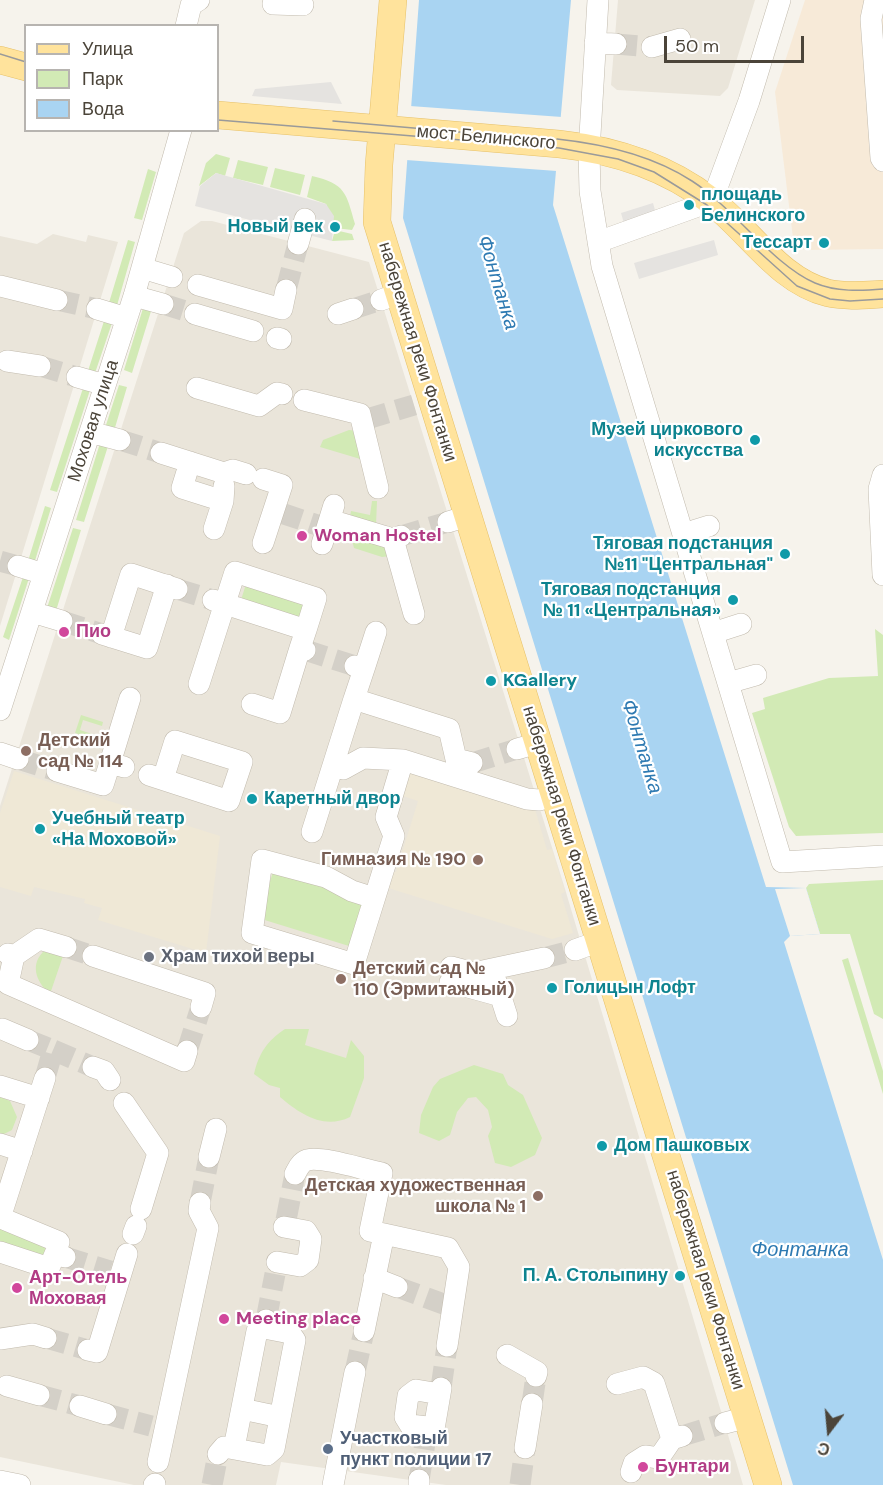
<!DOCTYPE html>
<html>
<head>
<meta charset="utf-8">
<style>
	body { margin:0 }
	#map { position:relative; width:883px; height:1485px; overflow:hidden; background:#f6f3ec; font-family:"DM Sans",sans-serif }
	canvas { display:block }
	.legend { position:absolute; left:24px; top:24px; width:195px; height:108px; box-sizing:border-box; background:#fff; border:2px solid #b7b4b0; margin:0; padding:8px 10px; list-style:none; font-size:18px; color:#4b4439 }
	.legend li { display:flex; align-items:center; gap:12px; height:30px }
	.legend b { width:30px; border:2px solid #b7b4b0 }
	.north { position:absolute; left:799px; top:1401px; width:60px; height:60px; -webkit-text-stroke:4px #fff; paint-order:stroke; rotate:196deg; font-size:16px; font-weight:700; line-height:24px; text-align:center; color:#4b4439 }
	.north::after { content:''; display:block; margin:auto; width:21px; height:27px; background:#4b4439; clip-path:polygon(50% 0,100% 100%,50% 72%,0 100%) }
	.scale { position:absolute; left:664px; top:36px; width:140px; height:27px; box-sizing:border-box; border:3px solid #4b4439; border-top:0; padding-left:8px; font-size:18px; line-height:21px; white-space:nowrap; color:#4b4439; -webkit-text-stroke:4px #fff; paint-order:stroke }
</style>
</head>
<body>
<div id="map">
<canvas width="883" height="1485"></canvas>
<ul class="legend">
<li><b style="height:8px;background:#ffe39c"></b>Улица</li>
<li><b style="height:16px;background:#d2eab5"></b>Парк</li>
<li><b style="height:16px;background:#a9d4f2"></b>Вода</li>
</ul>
<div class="north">С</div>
<div class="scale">50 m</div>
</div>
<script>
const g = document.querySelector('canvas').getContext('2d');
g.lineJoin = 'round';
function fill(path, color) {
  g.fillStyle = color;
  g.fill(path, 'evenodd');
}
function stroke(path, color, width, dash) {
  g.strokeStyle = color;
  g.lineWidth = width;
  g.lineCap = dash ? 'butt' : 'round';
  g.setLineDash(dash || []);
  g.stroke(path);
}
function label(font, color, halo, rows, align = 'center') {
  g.font = font + ' "DM Sans",sans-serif';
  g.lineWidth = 4.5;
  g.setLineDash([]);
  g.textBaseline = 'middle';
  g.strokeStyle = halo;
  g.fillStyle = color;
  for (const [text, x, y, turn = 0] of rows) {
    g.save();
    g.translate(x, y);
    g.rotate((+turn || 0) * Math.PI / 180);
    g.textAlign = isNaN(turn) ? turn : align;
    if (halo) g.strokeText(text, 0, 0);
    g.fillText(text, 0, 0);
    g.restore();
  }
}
fill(new Path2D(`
	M618,0H755L728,88L720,96L617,90L611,85Z
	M201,221H212L369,262L565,889L743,1485H446L281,1462L276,1485H134L0,1457V806L184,233Z
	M53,234L86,242L88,235L118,242L0,626V236L37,244Z`), '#eae5da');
fill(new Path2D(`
	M805,0H883V249L804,250L793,238L775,92Z`), '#f7ead8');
fill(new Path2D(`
	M405,769L535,809L547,850L552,849L565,892L561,894L573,933L552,939L385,887L390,871L396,872L418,801L397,794Z
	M14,771L220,836L206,953L98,920L102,908L84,903L85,899L34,887L31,896L0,887V813Z`), '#efe8d6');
fill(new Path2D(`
	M216,154L230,158L225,176L216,173L199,186L206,163Z
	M238,160L268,167L263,185L233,178Z
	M275,168L305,175L300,195L270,187Z
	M148,169L156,172L142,220L134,218Z
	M312,176C346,184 346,193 355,224L352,230L335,228L326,204L307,197Z
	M335,230L352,234L354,240L332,241Z
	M128,240L135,242L116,309L108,306Z
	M144,305L152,308L132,373L124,370Z
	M105,318L113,320L94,376L87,374Z
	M84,385L91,387L57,492L50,490Z
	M119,385L127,387L114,431L105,428Z
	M349,430L358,431L367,461L320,447L323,440Z
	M101,440L109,443L84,522L76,520Z
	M372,501H377L376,525L350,517L351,511L370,515Z
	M45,506L51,508L34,564L28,561Z
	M73,528L81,530L55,614L46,611Z
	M353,529L389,540L390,556L382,557L354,548L352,540L343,537L335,543L328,536Z
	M24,574L30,575L9,640L3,637Z
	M247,581L307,600L300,622L240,603Z
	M875,629L883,635V833L796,836L789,827L752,713L765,709L763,698L829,678L878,676Z
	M81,715L103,722L102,726L83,720L80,730L98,736L97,740L75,733Z
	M273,872L363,900L349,946L258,918Z
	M883,880V1019L874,1014L850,934H820L806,888L809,884Z
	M45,950L64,953L50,994C36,982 29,964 45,950Z
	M848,958L883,1071V1094L842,960Z
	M285,1029H309L305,1045L346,1058L351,1040L364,1056V1078L350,1117C324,1130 300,1114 280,1097V1088L269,1085L254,1074C259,1053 267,1041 285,1029Z
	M474,1065L503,1074L508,1085L523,1095L542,1138L535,1155L511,1167L495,1163L488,1136L492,1127L488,1110L476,1097L468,1098L457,1112L450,1135L439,1141L419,1133L421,1115L433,1087L440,1079Z
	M0,1097L10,1101L17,1117L12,1130L0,1136Z
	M0,1227L52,1243L47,1262L0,1246Z`), '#d2eab5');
fill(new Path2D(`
	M331,82L342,104L252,96L255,89Z
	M216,173L326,204L334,216L332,241L195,206L200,186Z
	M653,203L657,217L625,227L621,213Z
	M714,240L718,255L639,279L634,263Z`), '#e5e3e0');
fill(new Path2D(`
	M419,0H571L553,205L766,887L806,888L820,934L790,936L784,942L883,1260V1485H793L403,218Z`), '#a9d4f2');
fill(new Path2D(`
	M410,106L562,117L557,171L406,160Z
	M806,888L820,934L790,936L775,889Z`), '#f6f3ec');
stroke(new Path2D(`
	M616,44L652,47
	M286,290L298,244
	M57,300L97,309
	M163,304L195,314
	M353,309L381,300
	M40,366L77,377
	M367,419L414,405
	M120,440L161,453
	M281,513L323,527
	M401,536L448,522
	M0,561L18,566
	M177,589L213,600
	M62,621L102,634
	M305,650L355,666
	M18,759L57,771
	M472,763L517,749
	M66,947L93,956
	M544,958L575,950
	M28,1040L53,1050L45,1078
	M53,1050L93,1067
	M187,1051L201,1007
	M200,1203L209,1157
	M286,1220L295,1174
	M65,1257L110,1271
	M397,1287L449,1306
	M266,1320L275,1274
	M46,1338L88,1350
	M355,1372L364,1331
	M441,1388L447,1346
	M39,1395L80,1406
	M532,1404L536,1376
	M106,1414L151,1426
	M682,1436L725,1423
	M419,1480L426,1437
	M212,1485L218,1454
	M520,1485L525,1448`), '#d4d0c8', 21, [21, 10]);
const minor = new Path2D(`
	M274,0L273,4L303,5
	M598,0L589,152L590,191L602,266L782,862L883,856
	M875,0L871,19L881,158L883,161
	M186,26L191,5L199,0
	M595,43L616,44
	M652,47L680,39
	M598,242L712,201L749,101L780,0
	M298,244L305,219
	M142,268L172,277
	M198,285L282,309L286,290
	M0,286L57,300
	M134,296L163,304
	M381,300L398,294
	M97,309L127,318
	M195,314L253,331
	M338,314L353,309
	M277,338L281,339
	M7,361L40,366
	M77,377L105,385
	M197,388L259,406L277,393L282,394
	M304,400L360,414L378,488
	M90,432L120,440
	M161,453L224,473L233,470L246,474
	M190,462L182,488L223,501
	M883,475L879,489L883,575
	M263,479L282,485L263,543
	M330,520L393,539L401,536
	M448,522L468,516
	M214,529L223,501L224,486
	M683,534L709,526
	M393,539L414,614
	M322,544L334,505
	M18,566L44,574
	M213,600L306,630L300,648L305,650
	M32,612L62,621
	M713,633L741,624
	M102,634L147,648L167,585
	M111,637L131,574L177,589
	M355,666L364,669L354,699L449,729L456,759L472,763
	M364,669L376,632
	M728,683L756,675
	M199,684L235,572L316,598L306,630
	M252,704L280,713L300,648
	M0,710L134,296L181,130
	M517,749L538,743
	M0,753L18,759
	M110,763L130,698
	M333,766L343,769L363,758L403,760L527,799L539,800L555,796
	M57,771L103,785L110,763L124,767
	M149,775L229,801L242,762L175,741L163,779
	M312,832L354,699
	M374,898L352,891L326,877L262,860L252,933L354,964L394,836L386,817L403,760
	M575,950L600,941
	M8,954L14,956L39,939L66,947
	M14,956L8,984L184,1061L187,1051
	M93,956L205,993L201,1007
	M451,967L474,973L492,969
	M450,982L501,996
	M507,1016L492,969L544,958
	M2,1029L28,1040
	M93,1067L104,1071L110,1080
	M0,1086L39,1098
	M124,1103L158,1153L141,1209
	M0,1144L22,1151
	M209,1157L216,1129
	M295,1174C298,1168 301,1162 307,1160C324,1156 364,1170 382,1173L370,1231L384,1234
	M0,1218L45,1078
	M1,1218L59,1242L55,1254
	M133,1234L136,1226
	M0,1252L49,1268L55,1254L65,1257
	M277,1262L300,1266L308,1260L311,1239L306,1231L284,1227
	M374,1278L397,1287
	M364,1331L384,1234L448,1248L459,1267L447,1346
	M0,1339L33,1334L46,1338
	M88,1350L97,1352L127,1254
	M507,1355L537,1372L536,1376
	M617,1384L643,1377L654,1383L672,1439
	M7,1386L39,1395
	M80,1406L106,1414
	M242,1409L280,1417
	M725,1423L748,1417
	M427,1427L410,1425L405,1417L408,1396L416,1390L440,1394
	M426,1435L427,1427L434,1429L441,1388
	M234,1448L257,1331L264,1328L266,1320
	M525,1448L532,1404
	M218,1454L224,1447L267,1455L274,1449L295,1340L290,1333L264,1328
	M158,1462L208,1228L199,1211L200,1203
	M631,1472L634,1463L645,1456L659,1458L672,1439L682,1436
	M0,1481L20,1485
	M154,1485L155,1484
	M333,1485L355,1372
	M419,1485V1480`);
const major = new Path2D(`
	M393,0L379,165L377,222L768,1485
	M0,60L26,67
	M218,115L559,144C615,150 667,167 711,201C750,231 779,281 828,293C846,297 865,295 883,294`);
stroke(minor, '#c2bbae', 22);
stroke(major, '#e6c16a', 28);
stroke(minor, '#fff', 21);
stroke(major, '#ffe39c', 27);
stroke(new Path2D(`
	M0,54L26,62
	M218,120L559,148L618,159L654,172L707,205L797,286L830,299L850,301L883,299
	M333,121L471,133
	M557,139C604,144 652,155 692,181C734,208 773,265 815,283C836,292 861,291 883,289`), '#9a9a9a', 1.5);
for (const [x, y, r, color] of [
	[689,205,6,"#0f9aa8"],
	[335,227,6,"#0f9aa8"],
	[824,243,6,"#0f9aa8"],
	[755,440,6,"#0f9aa8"],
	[302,536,6,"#d1479c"],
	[785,554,6,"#0f9aa8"],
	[733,600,6,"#0f9aa8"],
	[64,632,6,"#d1479c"],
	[491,681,6,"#0f9aa8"],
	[26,751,6,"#8d6e63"],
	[252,799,6,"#0f9aa8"],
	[40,829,6,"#0f9aa8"],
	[478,860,6,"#8d6e63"],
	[149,957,6,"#6b7280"],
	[341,979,6,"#8d6e63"],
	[552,988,6,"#0f9aa8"],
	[602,1146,6,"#0f9aa8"],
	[538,1196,6,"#8d6e63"],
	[680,1276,6,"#0f9aa8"],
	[17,1288,6,"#d1479c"],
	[224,1319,6,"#d1479c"],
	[328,1449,6,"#5c6f8a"],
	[643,1467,6,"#d1479c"]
]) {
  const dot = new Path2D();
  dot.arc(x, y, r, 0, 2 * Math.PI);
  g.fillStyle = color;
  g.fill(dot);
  stroke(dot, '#fff', 2);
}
label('18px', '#4b4439', '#fff', [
	["мост Белинского",486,138,5],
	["набережная реки Фонтанки",417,352,73],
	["Моховая улица",94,421,-72],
	["набережная реки Фонтанки",561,816,73],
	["набережная реки Фонтанки",705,1280,73]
]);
label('bold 18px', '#0d838f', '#fff', [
	["площадь",701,195],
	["Белинского",701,216],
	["Новый век",323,227,"right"],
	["Тессарт",812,243,"right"],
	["Музей циркового",743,430,"right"],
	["искусства",743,451,"right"],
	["Тяговая подстанция",773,544,"right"],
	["№11 \"Центральная\"",773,565,"right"],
	["Тяговая подстанция",721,590,"right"],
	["№ 11 «Центральная»",721,611,"right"],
	["KGallery",503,681],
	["Каретный двор",264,799],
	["Учебный театр",52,819],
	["«На Моховой»",52,840],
	["Голицын Лофт",564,988],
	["Дом Пашковых",614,1146],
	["П. А. Столыпину",668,1276,"right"]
], 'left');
label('bold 18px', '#b23c85', '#fff', [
	["Woman Hostel",314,536],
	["Пио",76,632],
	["Арт-Отель",29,1278],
	["Моховая",29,1299],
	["Meeting place",236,1319],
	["Бунтари",655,1467]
], 'left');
label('bold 18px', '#785e54', '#fff', [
	["Детский",38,741],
	["сад № 114",38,762],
	["Гимназия № 190",466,860,"right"],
	["Детский сад №",353,969],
	["110 (Эрмитажный)",353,990],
	["Детская художественная",526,1186,"right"],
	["школа № 1",526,1207,"right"]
], 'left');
label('bold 18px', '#5b616d', '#fff', [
	["Храм тихой веры",161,957]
], 'left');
label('bold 18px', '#4e5e75', '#fff', [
	["Участковый",340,1439],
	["пункт полиции 17",340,1460]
], 'left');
label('italic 20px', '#2e7ab2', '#fff', [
	["Фонтанка",497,283,73],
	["Фонтанка",641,747,73],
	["Фонтанка",800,1251]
]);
</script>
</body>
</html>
